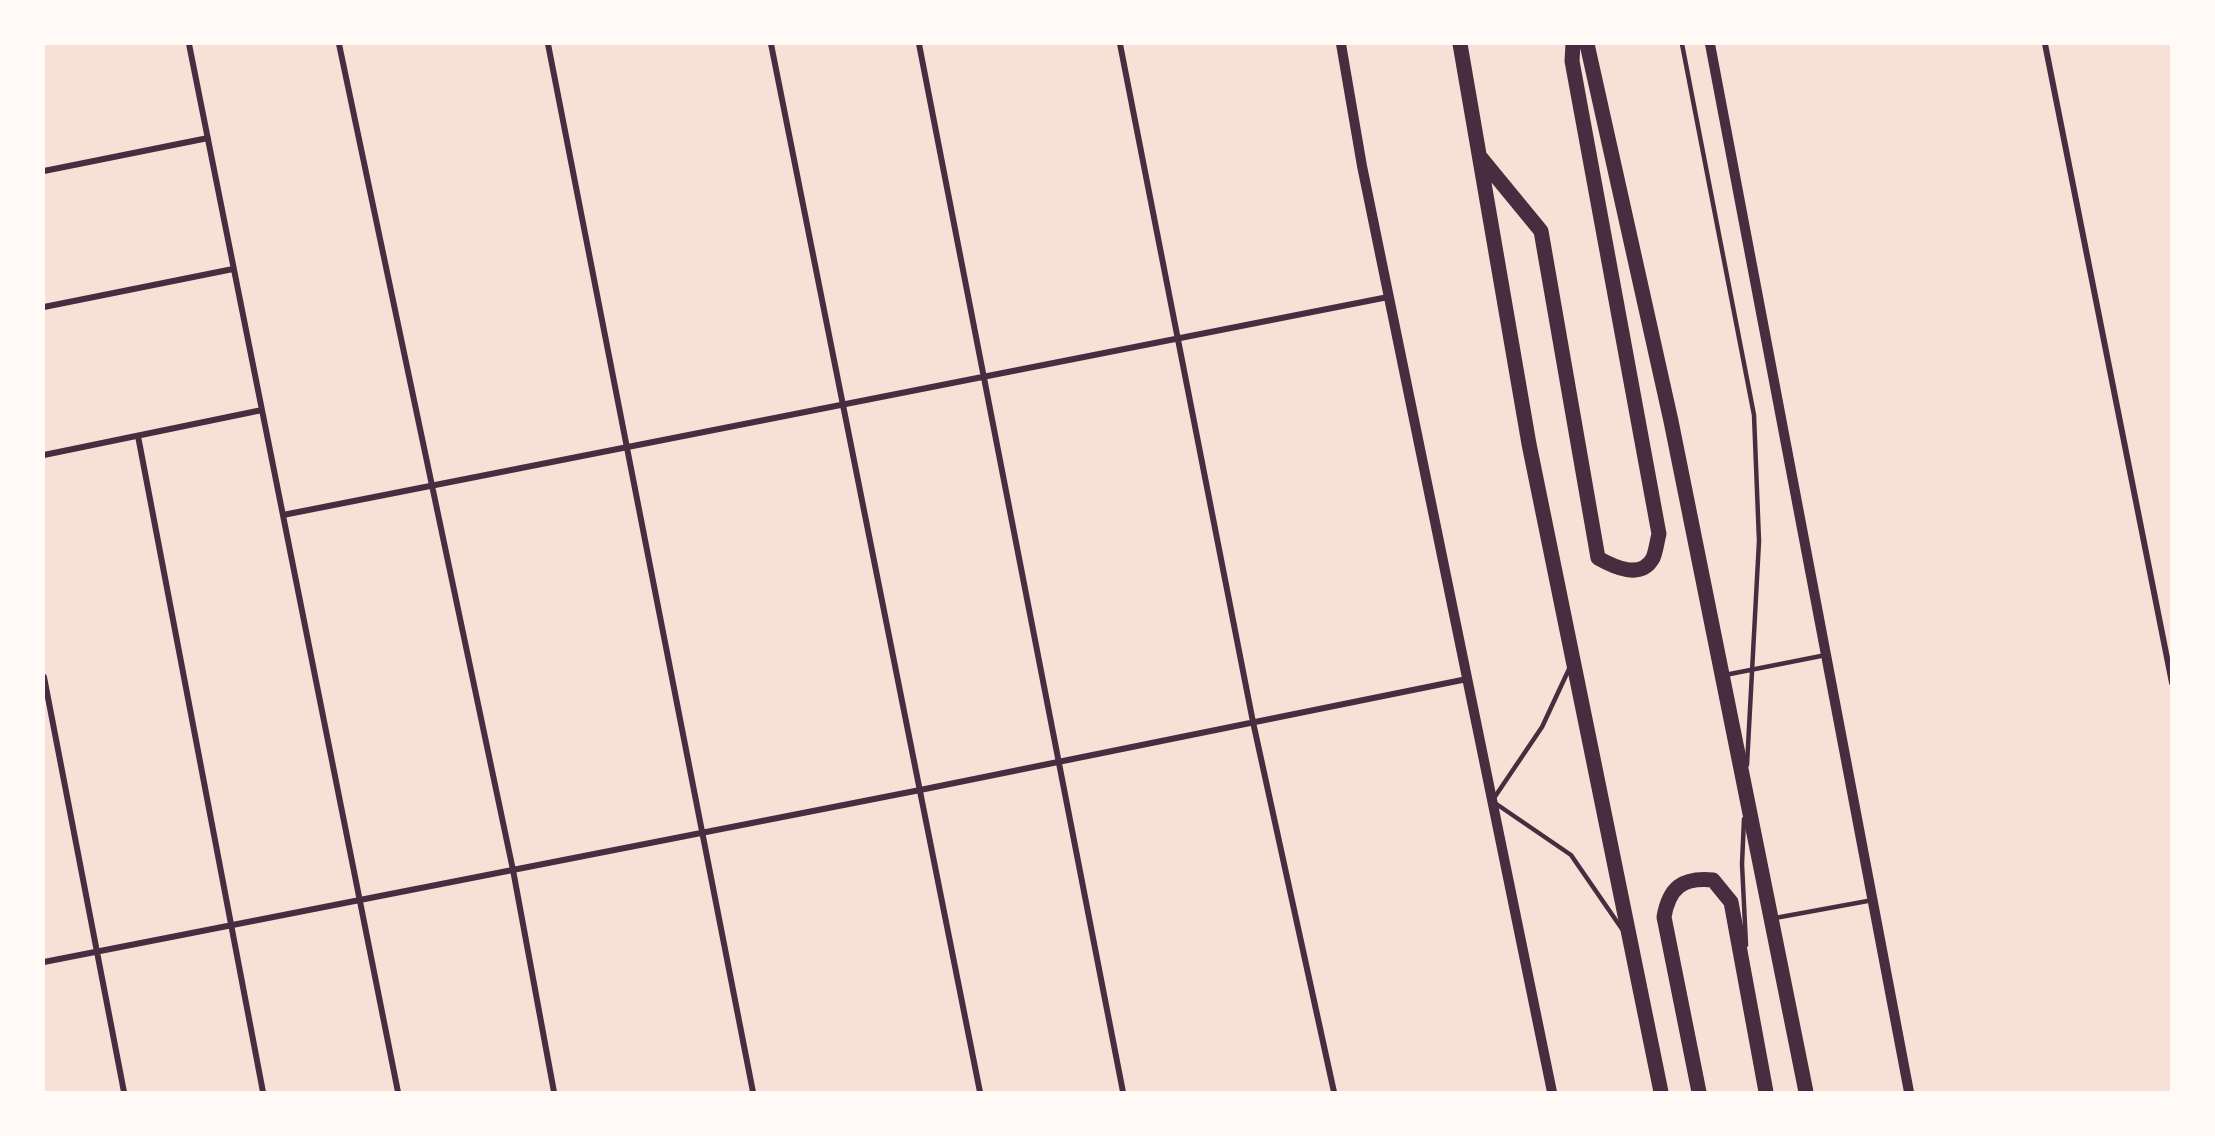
<!DOCTYPE html>
<html>
<head>
<meta charset="utf-8">
<style>
	body { margin:0 }
	#map { position:relative; width:2215px; height:1136px; overflow:hidden; background:#f7e1d7; font-family:"Public Sans",sans-serif }
	canvas { display:block }
	.frame { position:absolute; inset:0; border:45px solid #fffaf5; pointer-events:none }
</style>
</head>
<body>
<div id="map">
<canvas width="2215" height="1136"></canvas>
<div class="frame"></div>
</div>
<script>
const g = document.querySelector('canvas').getContext('2d');
g.lineJoin = 'round';
function stroke(path, color, width, dash) {
  g.strokeStyle = color;
  g.lineWidth = width;
  g.lineCap = dash ? 'butt' : 'round';
  g.setLineDash(dash || []);
  g.stroke(path);
}
stroke(new Path2D(`
	M1682,44L1754,415L1759,541L1747,765
	M1569,669L1542,727L1492,801L1571,855L1622,929
	M1725,675L1826,655
	M1744,819L1742,864L1746,945
	M1775,918L1873,900`), '#4a2c40', 4.5);
stroke(new Path2D(`
	M189,44L398,1092
	M339,44L513,870L554,1092
	M548,44L753,1092
	M771,44L980,1092
	M919,44L1123,1092
	M1120,44L1253,722L1334,1092
	M2045,44L2172,683
	M44,171L208,138
	M44,307L233,269
	M138,436L263,1092
	M44,455L262,410
	M283,515L1388,297
	M44,677L124,1092
	M44,962L920,790L1467,679`), '#4a2c40', 6);
stroke(new Path2D(`
	M1341,44L1362,166L1552,1092
	M1710,44L1909,1092`), '#4a2c40', 10);
stroke(new Path2D(`
	M1460,44L1529,444L1661,1092
	M1587,44L1671,421L1806,1092
	M1481,158L1541,231L1598,558C1614,567 1641,580 1653,558C1656,551 1657,541 1659,534L1572,61L1573,44
	M1699,1092L1664,917C1669,888 1682,877 1713,880L1731,902L1766,1092`), '#4a2c40', 15);
</script>
</body>
</html>
